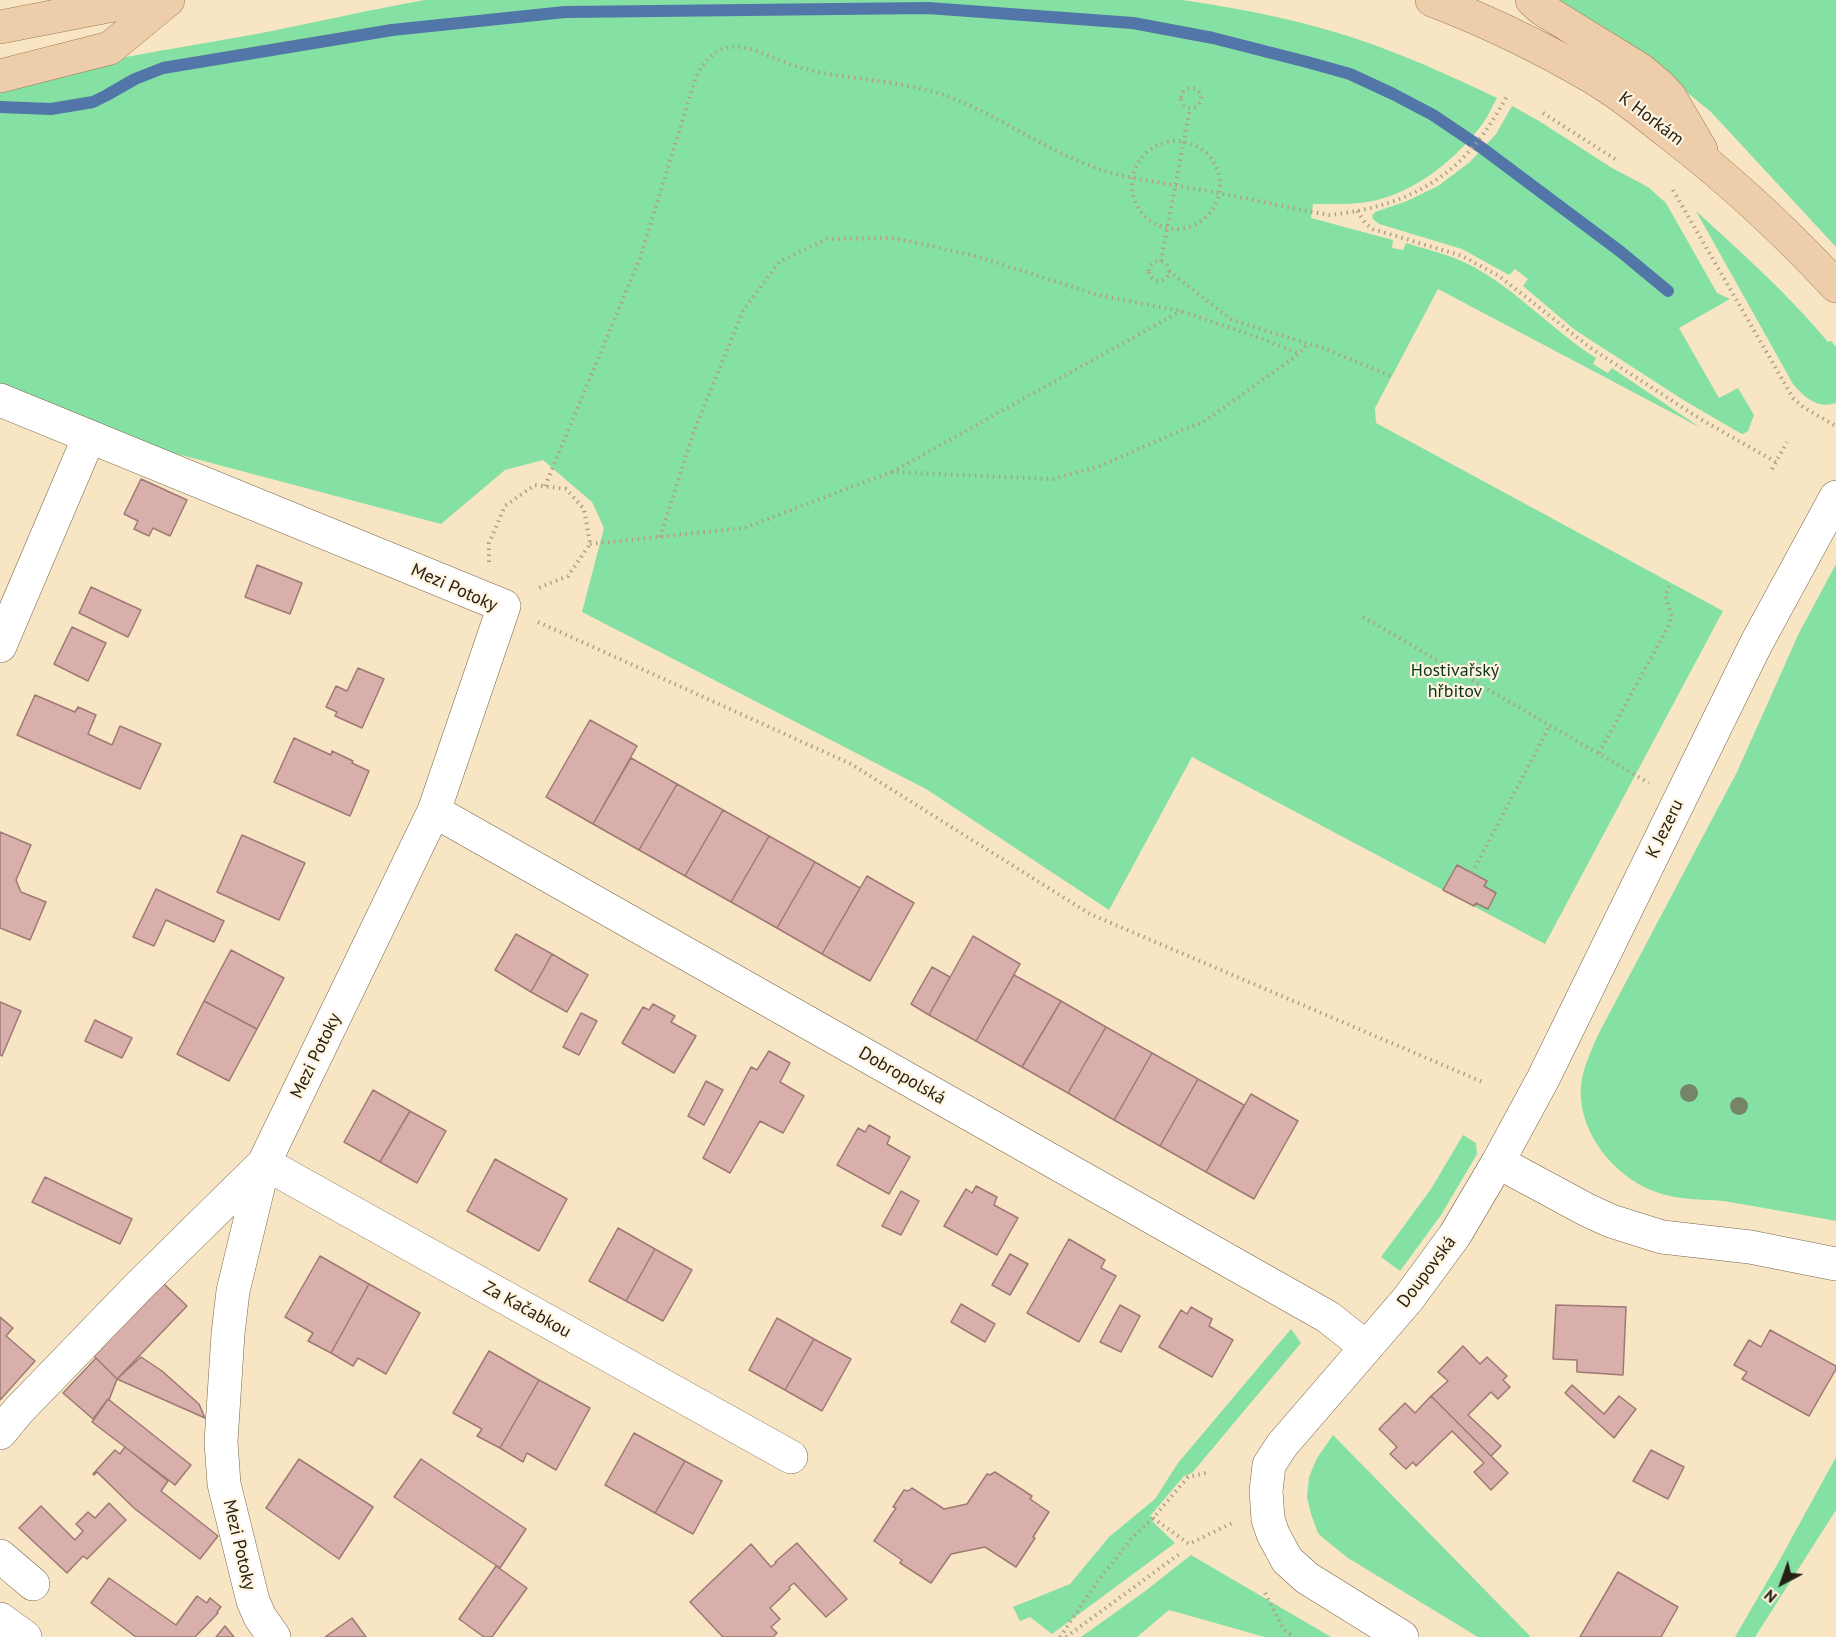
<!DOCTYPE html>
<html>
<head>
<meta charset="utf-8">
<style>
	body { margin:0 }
	#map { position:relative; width:1836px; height:1637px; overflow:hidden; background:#f8e5c4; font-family:"PT Sans",sans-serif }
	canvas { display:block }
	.north { position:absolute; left:1752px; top:1553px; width:60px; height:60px; -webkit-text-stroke:4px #fff4df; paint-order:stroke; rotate:221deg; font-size:16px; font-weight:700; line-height:24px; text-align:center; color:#272014 }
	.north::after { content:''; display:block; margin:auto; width:21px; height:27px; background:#272014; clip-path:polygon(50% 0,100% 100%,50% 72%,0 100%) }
</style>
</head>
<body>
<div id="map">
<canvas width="1836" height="1637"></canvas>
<div class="north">N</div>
</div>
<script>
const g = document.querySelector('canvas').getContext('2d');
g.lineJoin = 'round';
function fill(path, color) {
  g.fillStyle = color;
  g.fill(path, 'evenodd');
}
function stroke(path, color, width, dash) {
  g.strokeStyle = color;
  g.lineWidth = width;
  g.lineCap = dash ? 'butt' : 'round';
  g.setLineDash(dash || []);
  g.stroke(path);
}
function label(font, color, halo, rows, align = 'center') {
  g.font = font + ' "PT Sans",sans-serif';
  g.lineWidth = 4.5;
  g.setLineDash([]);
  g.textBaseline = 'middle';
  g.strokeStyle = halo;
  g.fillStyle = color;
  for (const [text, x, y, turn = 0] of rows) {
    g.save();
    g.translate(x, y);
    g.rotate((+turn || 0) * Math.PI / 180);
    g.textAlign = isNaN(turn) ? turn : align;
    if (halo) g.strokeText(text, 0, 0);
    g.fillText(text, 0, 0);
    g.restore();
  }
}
fill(new Path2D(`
	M425,0H1182C1238,8 1304,21 1357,39C1405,55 1451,76 1497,98C1492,107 1487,118 1481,126C1455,160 1415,192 1373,201C1354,205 1333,204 1313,204L1311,218L1393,240L1392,248L1403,250L1406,243C1428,250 1452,255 1472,266C1517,290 1553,331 1596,358L1593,364L1608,373L1612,368L1701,428L1438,289L1375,408L1376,423L1723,611L1545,944L1192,757L1109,910L926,789L582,612L604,528L592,502L543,460L505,470L441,524L136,443L54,404L0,385V86C82,62 167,50 251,35C309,24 367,10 425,0Z
	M1556,0H1836V247L1711,112L1662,72Z
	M1512,106L1539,121L1612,168L1648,187L1666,203L1717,293L1730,299L1679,328L1719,398L1738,388L1754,415L1748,431L1743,434L1740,433L1685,401L1575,330L1523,286L1528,279L1515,269L1509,275L1462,249L1379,224L1373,219L1372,216L1375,212L1407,201L1438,186L1470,162L1496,134Z
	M1696,211C1742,253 1788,294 1828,342L1831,341L1836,347V403C1817,409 1805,398 1793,384Z
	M1836,564V1221C1798,1214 1761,1207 1723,1201C1701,1199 1679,1200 1659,1193C1615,1179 1577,1132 1581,1085C1583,1067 1592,1049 1599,1033L1737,772L1799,633Z
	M1463,1135L1476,1143L1477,1154L1441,1215L1400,1271L1381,1257L1431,1189Z
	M1291,1329L1301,1343L1192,1473L1184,1476L1150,1516L1154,1523L1175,1543L1052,1634L1030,1617L1020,1621L1013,1607L1070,1584L1109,1537L1155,1499L1178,1463Z
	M1333,1435L1530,1636V1637H1478L1348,1558L1323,1538L1318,1533L1311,1514L1307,1497L1309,1477L1317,1458Z
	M1836,1457V1510L1755,1637H1735L1778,1563Z
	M1191,1555L1331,1637H1265L1169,1610L1137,1637H1081L1144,1592Z`), '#85e0a4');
stroke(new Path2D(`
	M0,107L51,109L93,102L107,95L135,79L163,68L392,30L565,12L928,8L1133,23L1213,38L1307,62L1350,74L1393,94L1433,115L1482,148L1621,252L1668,291`), '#5276a7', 12);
const building = new Path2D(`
	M141,479L187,500L170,536L153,528L149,536L134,529L138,521L124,514Z
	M257,565L302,583L290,614L245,597Z
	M91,587L141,610L128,637L79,613Z
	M72,627L106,643L88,681L54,664Z
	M358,668L384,679L362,728L335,716L337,712L326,707L336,686L347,691Z
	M35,695L75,712L78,707L96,715L88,734L112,745L120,726L161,744L140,789L17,735Z
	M590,720L637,746L593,824L546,797Z
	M294,738L331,755L332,751L353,761L352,763L369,771L350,816L274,782Z
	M631,758L677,784L639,850L593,824Z
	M677,784L723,810L685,876L639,850Z
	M723,810L769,836L731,902L685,876Z
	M0,832L31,845L16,880L21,892L46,902L30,940L0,928Z
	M242,835L305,863L279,920L217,892Z
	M769,836L815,862L777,928L731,902Z
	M815,862L860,888L822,954L777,928Z
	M1457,865L1487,881L1484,886L1496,893L1488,909L1476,903L1474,906L1443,890Z
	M867,876L914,903L870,981L822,954Z
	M156,889L224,921L214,942L166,920L154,946L133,937Z
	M516,934L552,954L531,992L495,970Z
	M973,936L1020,964L976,1041L929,1015Z
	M231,950L284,978L257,1029L204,1001Z
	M552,954L588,975L567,1012L531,992Z
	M932,967L950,977L929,1015L911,1004Z
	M1014,975L1061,1001L1022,1067L976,1041Z
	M204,1001L257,1029L229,1081L177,1054Z
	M1061,1001L1106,1027L1068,1093L1022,1067Z
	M0,1002L21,1011L2,1056L0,1055Z
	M653,1004L675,1016L671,1022L696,1036L674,1073L622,1043L643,1007L649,1010Z
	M581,1013L597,1021L579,1055L563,1047Z
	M95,1020L132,1038L122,1058L85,1041Z
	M1106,1027L1152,1053L1114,1120L1068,1093Z
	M769,1051L790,1063L780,1082L804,1096L783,1133L760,1121L730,1173L703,1158L751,1067L757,1070Z
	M1152,1053L1198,1079L1160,1146L1114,1120Z
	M1198,1079L1244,1105L1206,1172L1160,1146Z
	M706,1081L723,1090L704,1125L688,1116Z
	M373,1090L410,1111L380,1162L344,1142Z
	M1251,1094L1298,1121L1254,1199L1206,1172Z
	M410,1111L446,1131L417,1183L380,1162Z
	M869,1125L890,1137L887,1144L910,1157L889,1194L837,1165L858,1128L865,1132Z
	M495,1159L567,1199L539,1251L467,1211Z
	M45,1177L132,1219L120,1244L32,1202Z
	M976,1186L997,1197L994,1205L1018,1218L997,1255L944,1226L966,1189L972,1193Z
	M901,1191L919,1201L901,1235L882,1226Z
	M618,1228L655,1249L626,1301L589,1281Z
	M1069,1239L1105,1260L1101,1268L1116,1276L1079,1342L1027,1313Z
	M655,1249L692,1270L663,1321L626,1301Z
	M1010,1254L1028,1264L1010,1295L992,1285Z
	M320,1256L369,1284L331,1353L308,1341L313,1333L285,1317Z
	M163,1283L187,1306L117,1379L94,1356Z
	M369,1284L420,1313L386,1374L358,1358L353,1366L331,1353Z
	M961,1304L995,1324L985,1342L951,1322Z
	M1120,1305L1140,1316L1121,1352L1100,1342Z
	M1556,1305L1626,1307L1623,1375L1577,1372V1360L1553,1359Z
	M1191,1307L1212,1319L1209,1326L1233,1340L1212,1377L1159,1347L1181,1310L1187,1314Z
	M0,1317L13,1328L6,1336L35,1361L0,1400Z
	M777,1318L814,1339L785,1390L749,1370Z
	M1770,1330L1836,1366V1369L1809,1416L1742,1379L1747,1372L1734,1365L1749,1340L1761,1347Z
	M814,1339L851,1359L822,1411L785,1390Z
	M1463,1346L1480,1364L1487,1357L1507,1376L1503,1380L1510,1387L1498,1399L1491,1392L1468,1415L1501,1446L1491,1456L1431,1396L1448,1381L1438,1372Z
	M489,1351L539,1380L500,1448L477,1436L482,1429L453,1413Z
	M141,1357L162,1371L199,1404L205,1418L117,1379Z
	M96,1358L117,1379L109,1400L108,1399L93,1419L63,1393Z
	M539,1380L590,1408L556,1470L527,1453L523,1462L500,1448Z
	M1572,1385L1604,1414L1619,1396L1636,1409L1614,1438L1565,1393Z
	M1431,1396L1508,1473L1491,1490L1474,1472L1484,1463L1452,1431L1416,1466L1413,1462L1406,1469L1390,1454L1397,1447L1379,1429L1405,1403L1415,1413Z
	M108,1399L191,1465L175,1485L92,1422Z
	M634,1433L685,1461L655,1513L605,1485Z
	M125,1447L168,1481L161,1491L218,1536L200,1559L135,1509L97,1472L94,1475L93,1474L115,1450L120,1454Z
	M1651,1450L1684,1467L1668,1499L1633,1481Z
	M299,1459L373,1507L339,1559L266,1508Z
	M421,1459L526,1529L500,1568L394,1497Z
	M685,1461L722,1481L693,1534L655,1513Z
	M995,1472L1032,1496L1030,1499L1049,1512L1033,1537L1035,1538L1016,1567L985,1547L951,1554L931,1583L900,1563L902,1560L874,1541L896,1508L893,1507L904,1490L908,1491L912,1488L944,1509L967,1504L987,1474L990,1475Z
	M109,1503L126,1520L87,1559L83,1556L67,1573L19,1528L41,1506L75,1540L83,1531L76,1524L88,1512L95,1518Z
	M797,1543L847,1599L826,1617L794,1583L789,1587L790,1589L770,1608L780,1619L771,1627L777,1633L773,1637H723L690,1602L751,1544L771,1567L776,1563L775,1562Z
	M496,1566L527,1588L492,1637H484L459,1619Z
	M1618,1572L1678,1607L1661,1637H1580Z
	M109,1578L176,1625L197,1596L207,1603L210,1598L221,1607L217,1612L218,1613L195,1637H136L91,1603Z
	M352,1618L366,1637H325Z
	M225,1626L234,1637H216Z`);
fill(building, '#d8afaa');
stroke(building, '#9f7974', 1.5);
const minor = new Path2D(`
	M0,400L504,606L434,811L264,1163L233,1291L228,1334L221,1442L224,1484L253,1601L260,1617L274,1637
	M0,646L89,437
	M434,811L1328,1317L1366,1347
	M1498,1162L1587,1210L1611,1221L1662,1237L1750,1247L1836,1264
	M264,1163L791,1457
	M0,1433L19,1410L138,1287L264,1163
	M0,1556L33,1584
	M0,1619L25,1637
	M1402,1637L1307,1578L1287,1560L1273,1534L1268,1519L1266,1491L1269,1465L1282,1445L1408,1299L1455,1235L1498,1162L1543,1079L1756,644L1836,497`);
const major = new Path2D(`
	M1432,0C1487,21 1541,47 1592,77C1619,93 1644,113 1669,133C1729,179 1785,231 1836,286
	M1532,0L1542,9L1641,70L1660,86L1670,97L1701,150
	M0,27L139,0
	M0,76L110,48L168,0`);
stroke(minor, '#756547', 34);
stroke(major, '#a07b50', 34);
stroke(new Path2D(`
	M1181 98a10 10 0 1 1 20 0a10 10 0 1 1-20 0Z
	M1543,113L1618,161
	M1132 185a44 44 0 1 1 88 0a44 44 0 1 1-88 0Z
	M1673,190L1793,398L1803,407L1836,426
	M1357,211L1366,224L1373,229L1462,256L1499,276L1592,349L1702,420L1776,462
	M1149 271a10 10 0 1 1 20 0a10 10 0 1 1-20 0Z
	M1161,261L1190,108
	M1169,271L1232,320L1323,348L1391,376
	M1772,469L1787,442
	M892,472L1181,311
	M545,486L640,258L696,77C725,21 762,58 805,69C854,81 905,80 952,98C1008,120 1057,159 1116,174C1150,182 1185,187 1219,193C1256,200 1293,209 1330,215C1417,205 1467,172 1508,94
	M660,537L694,431L743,311L779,262L827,239L894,238L972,255L1098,295L1181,311L1257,337L1299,354
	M590,544L744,528L891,472L1053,479L1100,466L1182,430L1202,423L1299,354L1308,343
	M489,562V543L505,506L535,485L566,489L584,509L590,544L568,576L536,589
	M1363,617L1649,783
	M538,622L851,764L1090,914L1485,1083
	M1599,753L1669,625L1672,616L1665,596L1671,582
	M1472,873L1550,725
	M1153,1518L1189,1544L1232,1523
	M1265,1593L1284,1630L1294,1637
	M1060,1637L1097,1582L1132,1538L1153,1518L1188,1477L1206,1473
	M1066,1637L1182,1552`), '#afa087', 4, [1.5, 4.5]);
stroke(minor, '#fff', 33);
stroke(major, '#edcdaa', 33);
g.fillStyle = '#768468';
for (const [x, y] of [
	[1689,1093],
	[1739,1106]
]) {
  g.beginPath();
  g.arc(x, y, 9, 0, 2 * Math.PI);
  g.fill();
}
label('18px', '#272014', '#fff4df', [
	["K Horkám",1651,119,37],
	["Mezi Potoky",454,588,24],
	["K Jezeru",1665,829,-64],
	["Mezi Potoky",316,1056,-64],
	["Dobropolská",902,1076,30],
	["Doupovská",1427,1272,-53],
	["Za Kačabkou",527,1310,29],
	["Mezi Potoky",239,1545,77]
]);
label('18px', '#0b341c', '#fff4df', [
	["Hostivařský",1455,671],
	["hřbitov",1455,692]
]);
</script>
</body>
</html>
